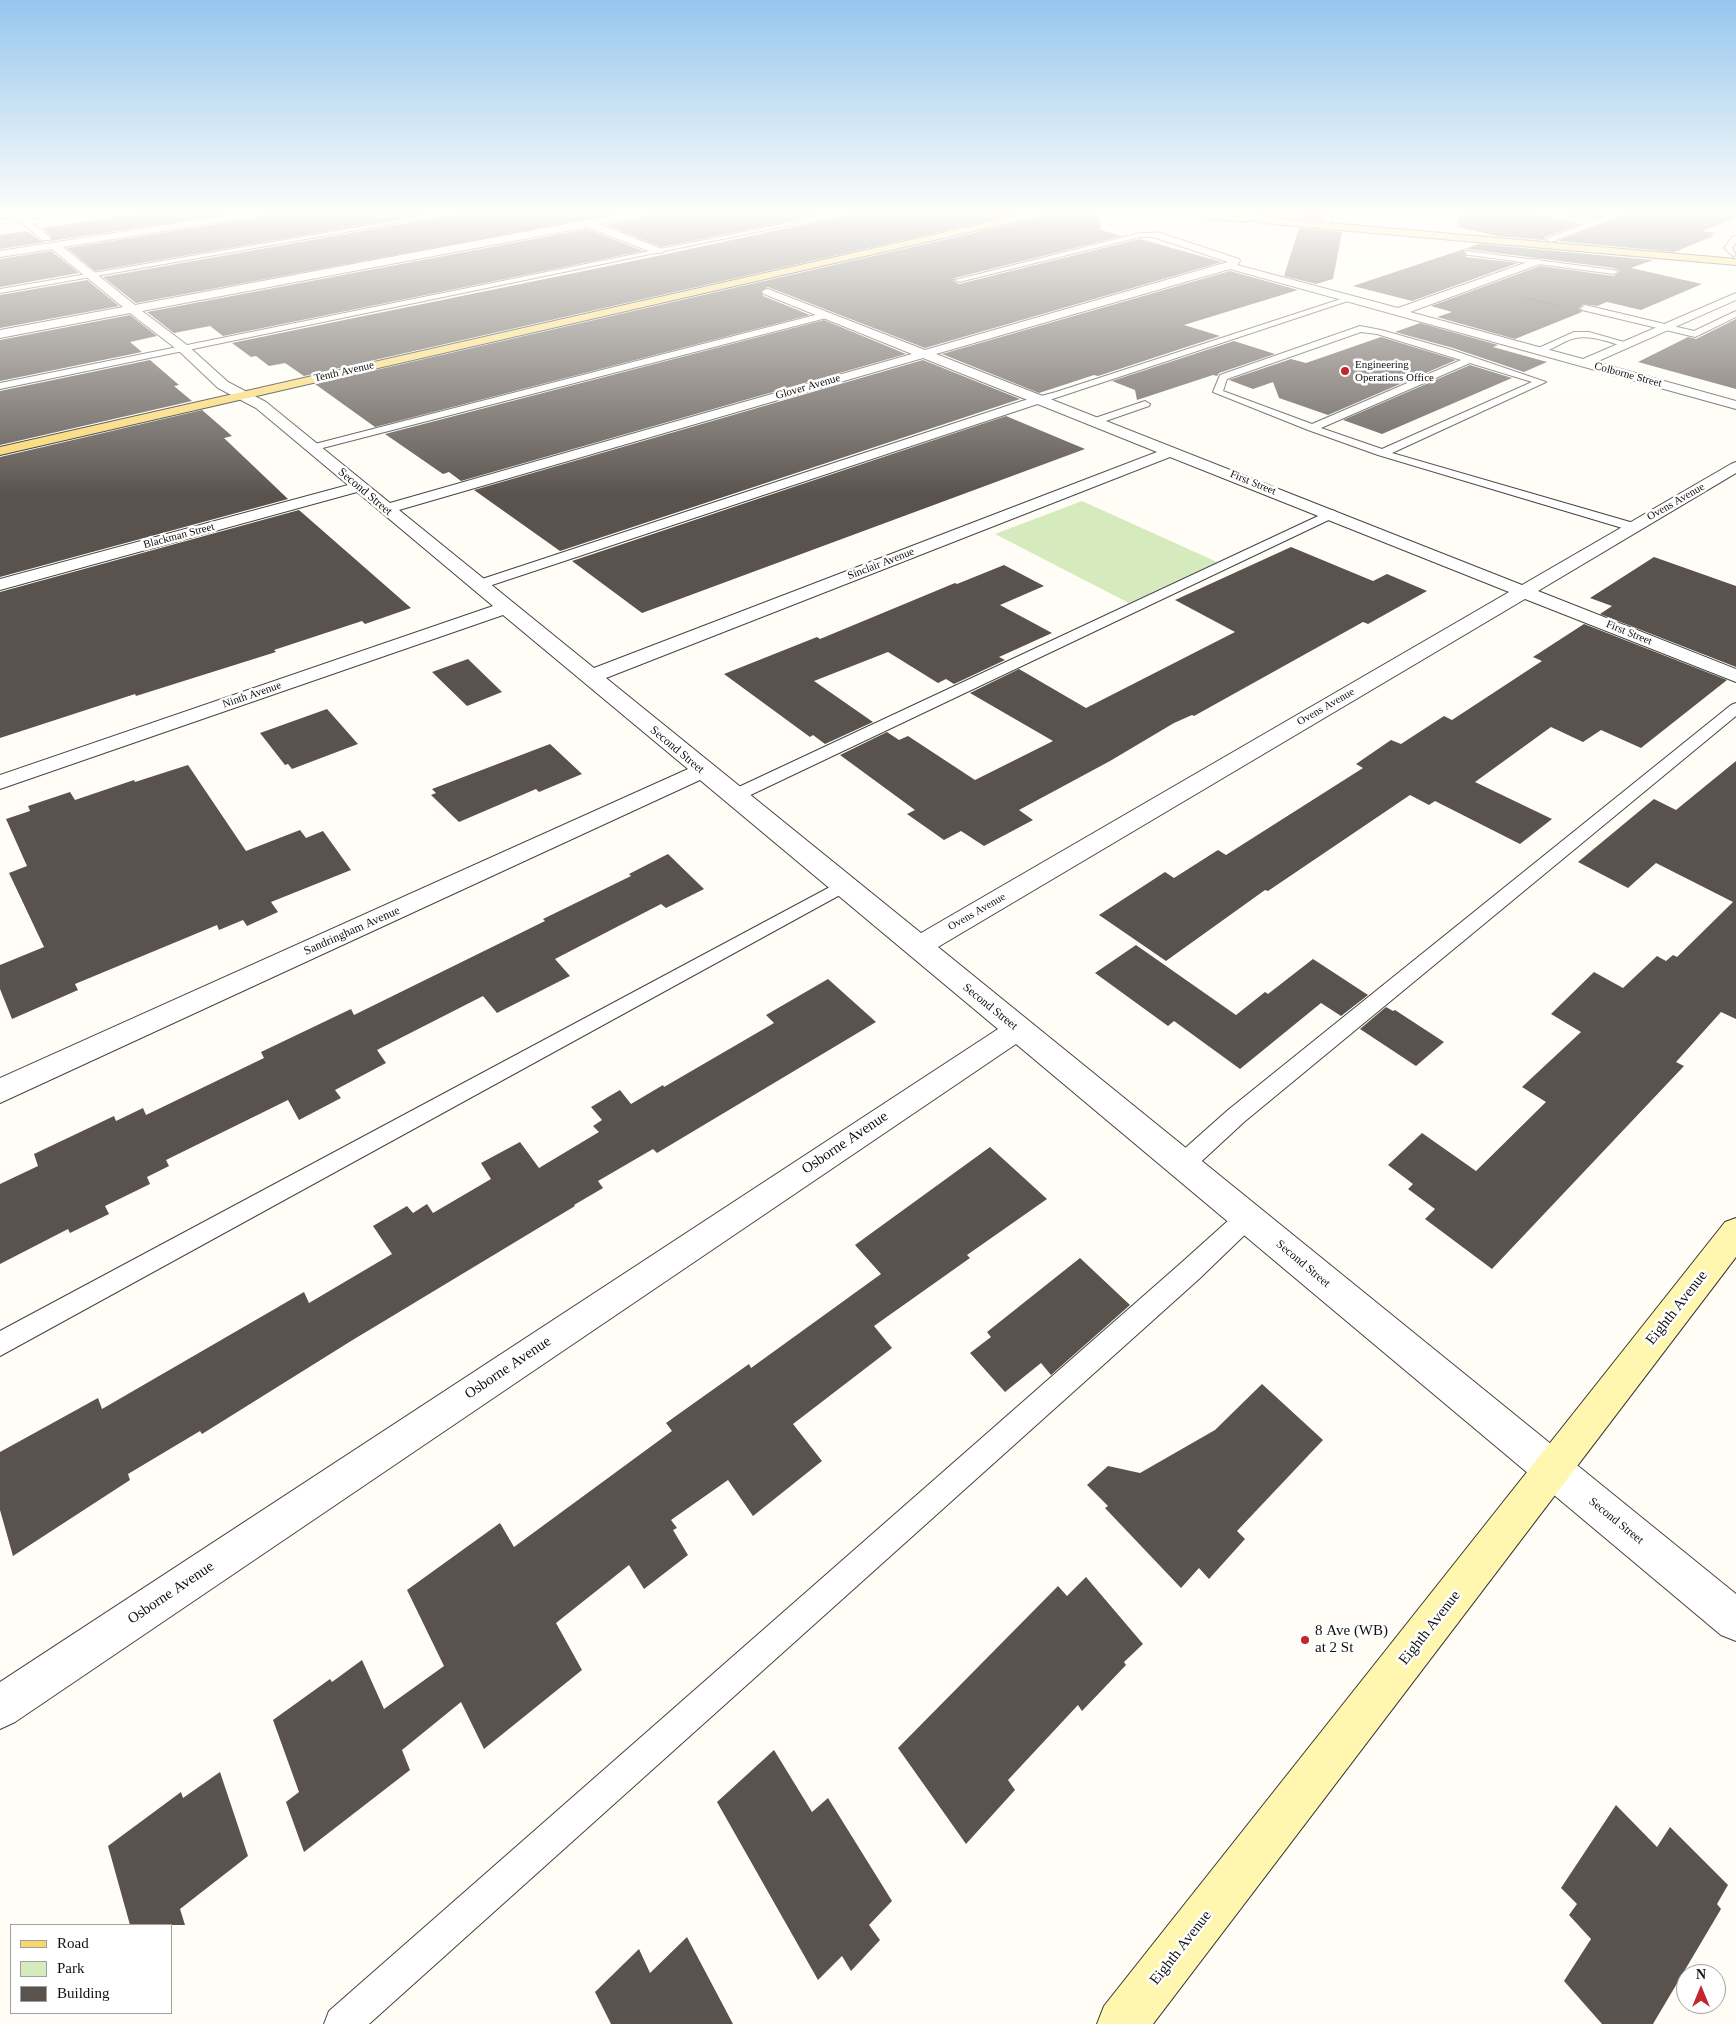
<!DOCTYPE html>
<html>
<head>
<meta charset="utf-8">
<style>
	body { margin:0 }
	#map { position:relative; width:1736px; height:2024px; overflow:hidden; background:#fffdf5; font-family:Georgia,serif }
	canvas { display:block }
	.legend { position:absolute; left:10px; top:1924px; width:162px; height:90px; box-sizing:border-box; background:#fff; border:1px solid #a0a0a0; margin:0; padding:6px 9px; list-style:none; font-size:15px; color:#111 }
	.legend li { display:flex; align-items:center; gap:10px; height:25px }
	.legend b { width:25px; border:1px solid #a0a0a0 }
	.north { position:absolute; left:1676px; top:1964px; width:50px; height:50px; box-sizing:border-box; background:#fff; border:1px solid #a0a0a0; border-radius:50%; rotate:0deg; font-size:14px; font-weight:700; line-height:20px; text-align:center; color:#111 }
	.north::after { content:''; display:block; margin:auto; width:18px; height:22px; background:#c4262e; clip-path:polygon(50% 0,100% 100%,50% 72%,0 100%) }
</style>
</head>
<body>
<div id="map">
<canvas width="1736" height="2024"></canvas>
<ul class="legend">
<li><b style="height:6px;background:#f9d66b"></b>Road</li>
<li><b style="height:14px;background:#d5ebbd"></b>Park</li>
<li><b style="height:14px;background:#5a524d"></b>Building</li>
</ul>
<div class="north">N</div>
</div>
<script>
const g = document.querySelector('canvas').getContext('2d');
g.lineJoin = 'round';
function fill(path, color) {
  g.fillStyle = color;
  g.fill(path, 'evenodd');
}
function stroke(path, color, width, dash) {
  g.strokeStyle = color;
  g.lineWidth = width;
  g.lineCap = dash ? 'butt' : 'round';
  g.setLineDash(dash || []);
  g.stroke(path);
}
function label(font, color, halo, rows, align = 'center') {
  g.font = font + ' Georgia,serif';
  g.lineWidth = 5;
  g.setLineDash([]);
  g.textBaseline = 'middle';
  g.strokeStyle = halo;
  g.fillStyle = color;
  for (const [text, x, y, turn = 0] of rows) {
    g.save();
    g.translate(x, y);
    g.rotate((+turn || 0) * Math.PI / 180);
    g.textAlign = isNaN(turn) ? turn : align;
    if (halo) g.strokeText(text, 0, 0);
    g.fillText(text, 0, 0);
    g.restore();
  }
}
fill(new Path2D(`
	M1082,501L1217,562L1129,603L995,534Z`), '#d5ebbd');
fill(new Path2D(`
	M143,213H233L51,241L52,237L42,228Z
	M264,213H433L95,271L67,248L257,218Z
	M455,213H622L136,303L103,277L453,215Z
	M651,213H830L661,247L606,225L644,218Z
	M850,213H1023L304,376L285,363L269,366L256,356L251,357L232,343L662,255L848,215Z
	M1046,213H1099L1101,230L1122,236L955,278L953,281L959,284L1140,239L1222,262L925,348L768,287L761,291L763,296L810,315L375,427L315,384L1039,218Z
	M1303,213H1324L1321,220L1301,219Z
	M1459,213H1538L1540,215L1581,224L1544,237V240L1497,236L1457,227Z
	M1559,213H1611L1592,219Z
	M1630,213H1736V218L1702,231L1716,233L1710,235L1714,236L1674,252L1558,241Z
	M1299,228L1342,232L1333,279L1316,284L1284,276Z
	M587,229L643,251L223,336L210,326L174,333L147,312Z
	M27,231L41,241L46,242L0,249V235Z
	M1479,244L1653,260L1631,268L1702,284L1641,310L1607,302L1597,306L1584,304L1579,308L1582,312L1515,339L1437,317L1452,312L1431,306L1540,266L1614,276L1620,271L1614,268L1466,249L1464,251L1466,257L1518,263L1412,301L1353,286Z
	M51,251L79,273L0,287V259Z
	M1230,271L1298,290L1184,325L1220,336L1098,376L1094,375L1039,393L942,354Z
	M87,280L119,306L0,328V295Z
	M130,315L157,336L130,342L142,352L0,381V340Z
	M1736,319V389L1638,362L1688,337L1696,339Z
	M824,320L906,354L461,481L449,472L443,474L385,434Z
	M1420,323L1498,345L1493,347L1547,362L1524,372L1453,348L1395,332Z
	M1381,337L1456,360L1328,415L1279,398L1273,382L1253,389L1229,380L1291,359L1306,363Z
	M1234,341L1275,354L1219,373L1217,376L1213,375L1137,400L1135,390L1112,381Z
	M150,360L179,385L174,386L192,401L0,445V391Z
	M923,360L1020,399L560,551L474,490Z
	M1470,365L1512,378L1382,434L1343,420Z
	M202,410L232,436L224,438L288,499L0,577V457Z
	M1006,416L1085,449L642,613L572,561Z
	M299,510L411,608L365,624L362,621L274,650L276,652L136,696L135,694L0,738V592Z
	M1291,547L1373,581L1387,574L1427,591L1368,624L1363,622L1194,716L1192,715L1174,723L1110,761L1019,810L1033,820L984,846L961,831L944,840L907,814L915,810L840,755L887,732L899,740L908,736L975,780L1053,741L970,693L1019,669L1086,708L1235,632L1175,600Z
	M1654,557L1736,586V667L1600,614L1612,606L1590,598Z
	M1004,565L1044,586L1000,605L1052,633L999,657L1005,660L954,684L946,679L938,683L888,652L814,681L873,722L825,744L813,735L810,737L724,674L817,637L820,639L955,583L957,584Z
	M1584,624L1727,680L1641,748L1601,730L1583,742L1551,727L1475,782L1552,819L1520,844L1435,801L1429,805L1410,795L1268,891L1265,890L1166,961L1099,915L1165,872L1174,878L1218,850L1226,855L1363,768L1356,764L1391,740L1401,744L1444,716L1452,720L1542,661L1533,657Z
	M468,659L502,692L467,706L432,672Z
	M327,709L358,744L292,769L288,764L285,765L260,733Z
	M550,744L582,774L539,792L536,789L459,822L431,795L436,793L432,789Z
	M1736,761V1019L1721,1012L1676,1062L1684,1066L1492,1269L1425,1219L1435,1209L1408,1189L1413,1184L1388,1165L1422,1133L1476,1171L1546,1102L1522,1087L1581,1032L1551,1014L1594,972L1623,988L1657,956L1666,961L1673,955L1677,957L1733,902L1656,863L1628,888L1578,862L1654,799L1676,810Z
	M188,765L246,851L300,830L306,838L323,831L351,870L271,902L278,912L247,926L243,920L219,930L217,925L75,984L78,990L12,1019L0,989V965L44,947L9,873L27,866L6,819L30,811L28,806L70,792L75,800L134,780L135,782Z
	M668,854L704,889L666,908L661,904L555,959L570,976L497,1013L483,996L377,1050L386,1063L335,1090L341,1098L299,1120L288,1100L166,1160L169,1166L147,1177L150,1184L105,1206L109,1214L70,1233L68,1229L0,1264V1184L38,1166L34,1154L114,1116L116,1121L143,1108L146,1115L264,1058L261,1052L351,1009L354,1015L545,921L543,919L631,876L629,874Z
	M1136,945L1236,1015L1265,992L1268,994L1313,959L1368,995L1341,1016L1321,1003L1240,1069L1174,1021L1168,1026L1095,973Z
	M828,979L876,1022L657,1153L653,1149L598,1181L603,1188L574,1205L575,1206L351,1341L202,1434L200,1431L128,1474L130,1480L13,1556L0,1510V1452L98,1398L102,1409L304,1292L309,1303L392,1254L373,1226L407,1206L413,1213L427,1204L433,1213L491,1179L481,1163L520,1142L539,1168L599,1132L593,1126L602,1120L591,1107L620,1090L631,1104L663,1085L664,1087L774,1023L766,1015Z
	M1386,1007L1393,1011L1395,1010L1444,1042L1416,1066L1360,1029Z
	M990,1147L1047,1199L967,1255L970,1258L874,1326L892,1348L793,1424L822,1461L753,1516L728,1480L671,1520L677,1528L673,1530L688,1555L644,1589L629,1565L556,1623L582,1670L484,1749L461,1702L402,1750L410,1770L304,1852L286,1802L299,1792L273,1720L330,1679L332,1682L362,1660L384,1709L444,1666L407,1590L500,1523L514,1547L672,1431L666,1423L749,1364L751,1368L881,1274L855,1245Z
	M1080,1258L1130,1305L1051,1375L1041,1363L1005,1392L970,1353L991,1337L987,1332Z
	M1262,1384L1323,1440L1237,1531L1245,1539L1209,1579L1199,1568L1181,1588L1105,1508L1108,1506L1087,1485L1108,1466L1140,1473L1215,1430Z
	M1086,1577L1143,1644L1124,1662L1126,1665L1082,1711L1078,1705L1008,1780L1015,1790L966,1844L898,1748L1058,1586L1067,1596Z
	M774,1750L812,1812L828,1798L892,1901L869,1925L880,1940L851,1971L842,1956L818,1980L717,1802Z
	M220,1772L248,1856L180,1909L185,1925H130L108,1846L181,1792L183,1798Z
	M1616,1805L1657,1847L1670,1827L1728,1885L1717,1904L1721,1909L1653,2024H1602L1564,1981L1591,1939L1569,1915L1577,1904L1561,1888Z
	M687,1937L733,2024H611L595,1992L639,1949L650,1973Z`), '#5a524d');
const lane = new Path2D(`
	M53,213H67L0,224V220Z
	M441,213H453L0,293V289Z
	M837,213H848L0,389V383Z
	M1540,213H1552L1596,222L1592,224Z
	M1140,233H1157L1161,235L1157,237H1140L959,282L955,280Z
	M1733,236H1736V243L1732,248L1736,255L1733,256L1724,248Z
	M1466,251L1614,270L1618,272L1614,274L1469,255H1466Z
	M1347,297L1354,299L483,588H473L472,585L473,582L1022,401L1056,392Z
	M1585,305L1694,331L1736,311V317L1695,337L1582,310L1581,308Z
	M827,312L831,315L830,317L315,450L311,451L306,448L307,446Z
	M1360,326L1381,330L1452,350L1546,382L1392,453L1637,524L1639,527L1637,530H1629L1378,455L1308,430L1213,392L1220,375ZM1361,332L1377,334L1461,360L1312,424L1223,391L1227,379ZM1470,363L1532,382L1382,449L1321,428Z
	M1574,332H1589L1631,344L1626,347C1611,343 1592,335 1576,338C1563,340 1549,354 1536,352L1534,350Z
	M1145,401L1150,404L1149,406L1100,423H1092L1091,421L1092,419Z
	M1331,510L1335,511L1337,514L1335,517L740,800H728L726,796L728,792Z
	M1736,703V716L1244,1122L1190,1172L1182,1174L1174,1172L1171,1165L1174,1158L1228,1110L1731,705Z
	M843,880L849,882L852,886L849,890L0,1356V1331Z
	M1248,1207L1256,1210L1260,1217L1256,1224L1199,1279L369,2024H324L329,2011L1181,1263L1240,1210Z`);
const street = new Path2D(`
	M10,213H19L51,238L50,240H42Z
	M242,213H262L257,216L63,247L135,305L587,220L631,213H649L644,216L599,224L662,249L663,251L662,253H654L587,227L142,311L187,345L228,382L266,402L390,503L912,354L764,294L762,292L764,290L768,289L925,350L1228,262L1153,237L1152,235L1157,232L1239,259L1240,261L1237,265L1398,308L1536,259L1540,260L1541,262L1540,264L1410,312L1583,359L1736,293V300L1596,362L1736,401V409L1230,269L936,354L1522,585L1731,464L1736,462V473L1538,591L1736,669V682L1525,599L938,947L1736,1594V1641L1721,1635L1016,1044L15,1722L0,1729V1682L998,1029L700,780L0,1103V1078L688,769L503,615L0,789V775L493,606L357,492L0,590V579L348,485L256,408L218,388L179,351L130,313L0,338V330L123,307L52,249L0,257V251ZM923,358L1157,452L594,668L399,510ZM1170,457L1509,592L921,933L606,678Z
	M1326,213H1341L1333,217L1331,222L1328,223L1323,220Z
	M1615,213H1628L1554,241L1550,242L1545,239Z`);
const secondary = new Path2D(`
	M1736,1218V1257L1153,2024H1097L1104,2006L1725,1222Z`);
const primary = new Path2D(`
	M1029,213H1044L1039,216L0,455V447Z
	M1169,213L1223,214V213H1240L1272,218L1736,259V265L1272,224L1250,220L1246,222L1174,216Z`);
stroke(lane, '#444', 2);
stroke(street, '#444', 2);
stroke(secondary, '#333', 2);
stroke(primary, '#222', 2);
stroke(new Path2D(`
	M1070,214L1093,220
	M1522,297L1559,306`), '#333', 1, [2, 1]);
fill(lane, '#fff');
fill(street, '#fff');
fill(secondary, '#fff6b0');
fill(primary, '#f9d66b');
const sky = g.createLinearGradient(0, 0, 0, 496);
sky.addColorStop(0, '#95c6ee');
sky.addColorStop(0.43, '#fffefa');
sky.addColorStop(1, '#fffefa00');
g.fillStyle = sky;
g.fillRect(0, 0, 1736, 496);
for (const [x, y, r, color] of [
	[1345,371,5,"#c4262e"],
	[1305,1640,5,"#c4262e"]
]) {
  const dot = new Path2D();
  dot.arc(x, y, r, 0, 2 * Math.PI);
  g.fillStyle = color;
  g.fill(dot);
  stroke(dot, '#fff', 2);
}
label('11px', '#111', '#fff', [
	["Engineering",1355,365],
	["Operations Office",1355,378]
], 'left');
label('11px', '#111', '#fff', [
	["Tenth Avenue",344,372,-13],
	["Colborne Street",1628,375,15],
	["Glover Avenue",808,387,-16],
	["First Street",1253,483,22],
	["Ovens Avenue",1676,502,-30],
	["Blackman Street",179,536,-15],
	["Sinclair Avenue",881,564,-21],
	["First Street",1629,633,22],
	["Ninth Avenue",252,695,-19],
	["Ovens Avenue",1326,707,-30],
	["Ovens Avenue",977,912,-30]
]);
label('12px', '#111', '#fff', [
	["Second Street",365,492,40],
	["Second Street",677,750,40],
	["Sandringham Avenue",352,931,-24],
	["Second Street",990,1007,39],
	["Second Street",1303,1264,40],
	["Second Street",1616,1521,39]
]);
label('15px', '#111', '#fff', [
	["Osborne Avenue",845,1143,-34],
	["Eighth Avenue",1677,1308,-52],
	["Osborne Avenue",508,1368,-34],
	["Osborne Avenue",171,1593,-34],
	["Eighth Avenue",1430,1628,-52],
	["Eighth Avenue",1181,1948,-52]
]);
label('15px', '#111', '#fff', [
	["8 Ave (WB)",1315,1631],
	["at 2 St",1315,1648]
], 'left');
</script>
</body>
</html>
